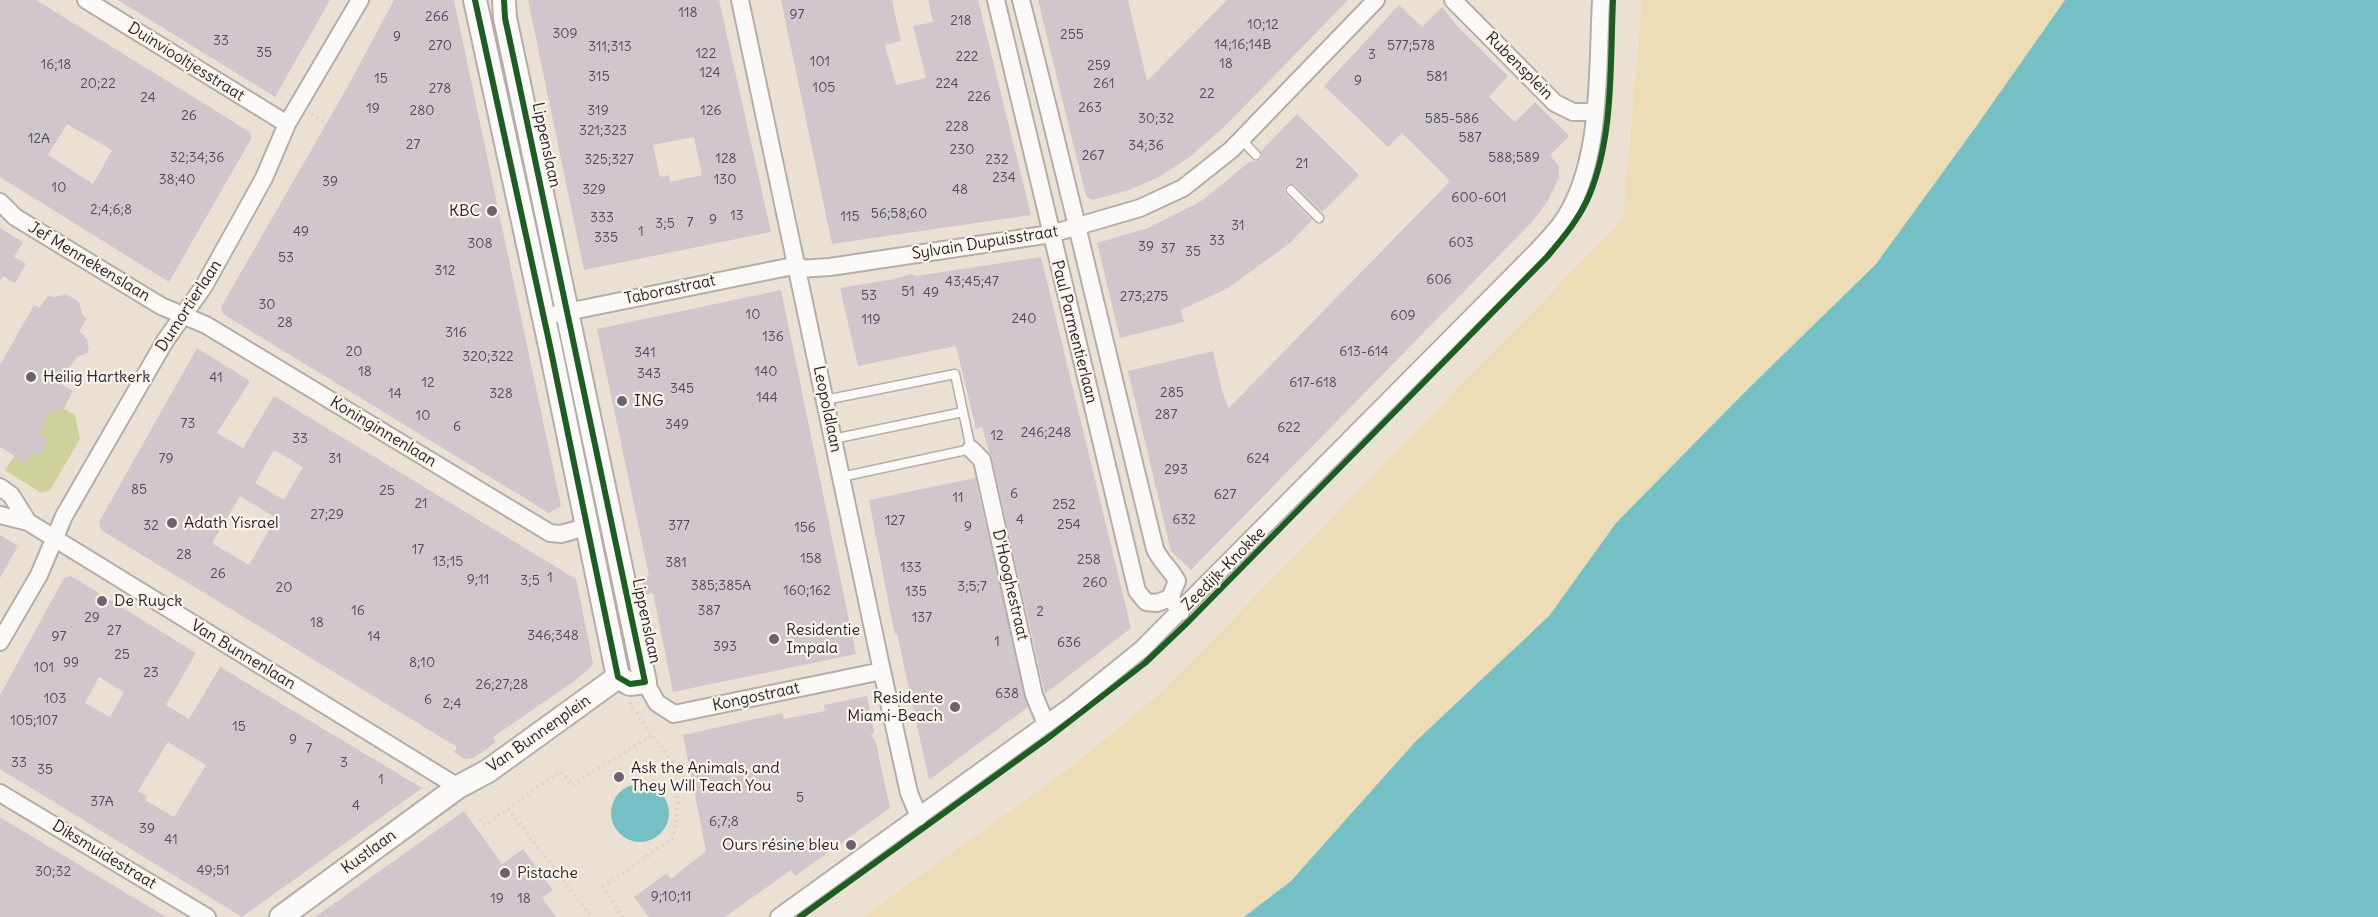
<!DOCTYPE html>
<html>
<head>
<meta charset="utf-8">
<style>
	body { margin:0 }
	canvas { display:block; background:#ebe1d3 }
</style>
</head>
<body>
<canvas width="2378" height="917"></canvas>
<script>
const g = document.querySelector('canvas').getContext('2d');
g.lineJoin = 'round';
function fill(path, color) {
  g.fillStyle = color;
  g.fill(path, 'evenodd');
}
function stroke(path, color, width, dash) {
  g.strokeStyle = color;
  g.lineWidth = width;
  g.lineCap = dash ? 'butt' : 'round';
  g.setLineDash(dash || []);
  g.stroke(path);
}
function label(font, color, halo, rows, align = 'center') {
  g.font = font + ' Delius,sans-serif';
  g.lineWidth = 4.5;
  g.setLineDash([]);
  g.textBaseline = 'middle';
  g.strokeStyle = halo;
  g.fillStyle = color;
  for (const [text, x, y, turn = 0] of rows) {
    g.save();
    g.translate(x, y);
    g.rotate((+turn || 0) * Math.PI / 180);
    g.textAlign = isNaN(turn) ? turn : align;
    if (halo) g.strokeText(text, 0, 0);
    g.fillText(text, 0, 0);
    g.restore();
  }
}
fill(new Path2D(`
	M61,407L75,415L80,439L50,490L41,493L5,470L14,456L26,463L33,452L39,455L48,441L38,434L53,408L56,410Z`), '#ccd299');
fill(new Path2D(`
	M1642,0H2065L1975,128L1876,264L1746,391L1616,523L1549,616L1415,742L1291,881L1244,917H863L1071,767L1162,692L1623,219Z`), '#edddb6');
fill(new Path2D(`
	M2065,0H2378V917H1244L1291,881L1415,742L1549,616L1616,523L1746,391L1876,264L1975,128Z
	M611 813a29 29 0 1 1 58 0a29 29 0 1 1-58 0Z`), '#75c0c5');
fill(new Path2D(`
	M0,0H36L250,132L251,139L169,282L0,177ZM67,124L112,150L93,184L48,155Z
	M118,0H330L275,97Z
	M394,0H454L561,506L549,513L223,314L221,307L348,86Z
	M528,0H719L771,232L584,270ZM694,137L702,175L670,182L669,175L660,177L653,145Z
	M781,0H892L901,41L885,45L896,85L926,78L913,26L933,22L928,0H978L1031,215L832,244Z
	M1038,0H1128L1147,81L1227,0H1348L1227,124L1191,156L1159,177L1129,190L1092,200L1086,196Z
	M1399,5L1422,27L1442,7L1458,27L1508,76L1489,97L1515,122L1535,102L1569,136L1550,155L1559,166V178L1547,202L1532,222L1191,570L1171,551L1128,371L1213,351L1222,391L1229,408L1450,181L1402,133L1388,147L1324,86Z
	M1297,114L1359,175L1322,212L1295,185H1287L1285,189L1286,194L1312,220L1290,243L1228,288L1181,310L1184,322L1120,338L1097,243L1148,228L1203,200L1249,162L1260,160L1262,156L1261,151Z
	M0,228L23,242L14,257L26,264L15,283L3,276L0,281Z
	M1041,257L1131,628L1045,694L992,458L989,452L982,427L976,429L956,346L858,366L840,288L894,279L912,274L916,276Z
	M781,290L856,654L673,692L653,593L645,595L641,578L649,576L597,329Z
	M66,294L79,302L83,316L87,318L79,332L85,335L84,337L87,339L89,350L87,353L77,357L59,383L73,391L63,410H52L38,434L48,441L39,455L33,452L26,463L0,447V365L34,305L39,308L48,296L55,297Z
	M197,348L250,381L217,433L243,448L274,396L576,579L593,663L591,667L576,680L493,737L496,742L474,758L464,759L454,752L457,747L101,530L99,522ZM274,450L303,467L284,500L255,483ZM240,496L276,518L249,565L212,543Z
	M975,478L1028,707L929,780L897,634H895L890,611L869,500Z
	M0,535L18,546L0,578Z
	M71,576L196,653L166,705L189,719L220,667L422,788L242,917L0,769V695L64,578ZM99,677L124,692L110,717L85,703ZM168,742L206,765L174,817L145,800L147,796L138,791Z
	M867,696L874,732L871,735L876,743L890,808L795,876L791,870L725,917H649L634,897L667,873L671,879L706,851L683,735L782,713L784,719L825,711L824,705Z
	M464,811L502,864L523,849L553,890L542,898L556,917H315Z
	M0,817L33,837L166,917H0Z`), '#cfc7cc');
const lane = new Path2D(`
	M1241,139L1256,155
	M1291,190L1319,218
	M825,400L955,374L971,449L841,477
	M833,439L963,412`);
const street = new Path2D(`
	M86,0L287,124
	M740,0L882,671L909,793L919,817
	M996,0L1137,591L1146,602L1157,603L1170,598L1181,612
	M1021,0C1068,183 1110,366 1155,549C1160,561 1171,569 1177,581L1170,598
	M1453,0L1555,103L1573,112H1595
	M0,202L15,217L161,306L206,325L550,533L561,534L586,527
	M798,269L830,267L1051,234L1140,208L1183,188L1231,150L1376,0
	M557,314L798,265
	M971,449L982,460L1034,695L1046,724
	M0,487L11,495L28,522
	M0,515L28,522L458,787
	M0,642L39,575L64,516L165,341L204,286L264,178L287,124L360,0
	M645,682L657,703L674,714L882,671
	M0,793L207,917
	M779,917L1074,704L1142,649L1538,250C1545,242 1553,234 1560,225C1603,166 1597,71 1601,0`);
const secondary = new Path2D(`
	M475,0L550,346L618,677L630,684L645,682L514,60L505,18L504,0
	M281,917L458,787L488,771L618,677`);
stroke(lane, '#b5aea8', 11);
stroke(street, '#b5aea8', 20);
stroke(secondary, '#b5aea8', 26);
stroke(new Path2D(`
	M312,114L327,123
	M508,809L560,771L572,785L652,735
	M480,819L485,825L508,809L592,917
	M623,917L603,887L673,838L678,803L672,762L630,704L632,702`), '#d4d1cf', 4, [1.5, 4.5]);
stroke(lane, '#fcfaf8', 8);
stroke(street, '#fcfaf8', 16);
stroke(secondary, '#fcfaf8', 22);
stroke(new Path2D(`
	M475,0L550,346L618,677L630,684L645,682L514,60L505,18L504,0
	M800,917L1052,735L1145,663L1188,622L1547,257C1563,238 1579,219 1589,196C1614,136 1610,64 1613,0`), '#1b5e20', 6);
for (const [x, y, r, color] of [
	[492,211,6,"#686570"],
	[31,377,6,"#686570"],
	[622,401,6,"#686570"],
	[172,523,6,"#686570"],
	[102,601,6,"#686570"],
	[774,639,6,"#686570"],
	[955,707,6,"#686570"],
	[619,777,6,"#686570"],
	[851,845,6,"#686570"],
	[505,873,6,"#686570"]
]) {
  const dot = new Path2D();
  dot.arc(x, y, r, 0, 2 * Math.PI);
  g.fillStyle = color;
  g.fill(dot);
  stroke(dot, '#fcf5e5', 2);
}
label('14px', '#4d4b5f', null, [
	["118",688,13],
	["97",797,15],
	["266",437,17],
	["218",961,21],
	["10;12",1263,25],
	["309",565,34],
	["255",1072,35],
	["9",397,37],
	["33",221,41],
	["14;16;14B",1243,45],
	["270",440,46],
	["577;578",1411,46],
	["311;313",610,47],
	["35",264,53],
	["122",706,54],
	["3",1372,55],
	["222",967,57],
	["101",820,62],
	["18",1226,64],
	["16;18",56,65],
	["259",1099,66],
	["124",710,73],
	["315",599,77],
	["581",1437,77],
	["15",381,79],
	["9",1358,81],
	["20;22",98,84],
	["224",947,84],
	["261",1104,84],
	["105",824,88],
	["278",440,89],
	["22",1207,94],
	["226",979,97],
	["24",148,98],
	["263",1090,108],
	["19",373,109],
	["280",422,111],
	["319",598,111],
	["126",711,111],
	["26",189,116],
	["30;32",1156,119],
	["585-586",1452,119],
	["228",957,127],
	["321;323",603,131],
	["587",1470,138],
	["12A",39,139],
	["27",413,145],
	["34;36",1146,146],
	["230",962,150],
	["267",1093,156],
	["32;34;36",197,158],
	["588;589",1514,158],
	["128",726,159],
	["325;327",609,160],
	["232",997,160],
	["21",1302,164],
	["234",1004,178],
	["38;40",177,180],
	["130",725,180],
	["39",330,182],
	["10",59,188],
	["329",594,190],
	["48",960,190],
	["600-601",1479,198],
	["2;4;6;8",111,210],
	["56;58;60",899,214],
	["13",737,216],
	["115",850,217],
	["333",602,218],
	["9",713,220],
	["7",690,223],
	["3;5",665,224],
	["31",1238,226],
	["49",301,232],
	["1",641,232],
	["335",606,238],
	["33",1217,241],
	["603",1461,243],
	["308",480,244],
	["39",1146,247],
	["37",1168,249],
	["35",1193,252],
	["53",286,258],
	["312",445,271],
	["606",1439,280],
	["43;45;47",972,282],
	["51",908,292],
	["49",931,293],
	["53",869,296],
	["273;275",1144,297],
	["30",267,305],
	["10",753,315],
	["609",1403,316],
	["240",1024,319],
	["119",871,320],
	["28",285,323],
	["316",456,333],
	["136",773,337],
	["20",354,352],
	["613-614",1364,352],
	["341",645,353],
	["320;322",488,357],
	["18",365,372],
	["140",766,372],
	["343",649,374],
	["41",216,378],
	["12",428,383],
	["617-618",1313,383],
	["345",682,389],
	["285",1172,393],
	["14",395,394],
	["328",501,394],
	["144",767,398],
	["287",1166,415],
	["10",423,416],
	["73",188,424],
	["349",677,425],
	["6",457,427],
	["622",1289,428],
	["246;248",1046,433],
	["12",997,436],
	["33",300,439],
	["79",166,459],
	["31",335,459],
	["624",1258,459],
	["293",1176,470],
	["85",139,490],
	["25",387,491],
	["6",1014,494],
	["627",1225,495],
	["11",958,498],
	["21",421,504],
	["252",1064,505],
	["27;29",327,515],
	["4",1020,520],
	["632",1184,520],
	["127",895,521],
	["254",1069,525],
	["32",151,526],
	["377",679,526],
	["9",968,527],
	["156",805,528],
	["17",418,550],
	["28",184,555],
	["158",811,559],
	["258",1089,560],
	["13;15",448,562],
	["381",676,563],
	["133",911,568],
	["26",218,574],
	["1",550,578],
	["9;11",478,580],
	["3;5",530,581],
	["260",1095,583],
	["385;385A",721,586],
	["3;5;7",972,587],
	["20",284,588],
	["160;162",807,591],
	["135",916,592],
	["16",358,611],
	["387",709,611],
	["2",1040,612],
	["29",92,618],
	["137",922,618],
	["18",317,623],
	["27",114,631],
	["346;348",553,636],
	["97",59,637],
	["14",374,637],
	["1",997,642],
	["636",1069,643],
	["393",725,647],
	["25",122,655],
	["99",71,663],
	["8;10",422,663],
	["101",44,668],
	["23",151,673],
	["26;27;28",502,685],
	["638",1007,694],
	["103",55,699],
	["6",428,700],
	["2;4",452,704],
	["105;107",34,721],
	["15",239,727],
	["9",293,740],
	["7",309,749],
	["33",19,763],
	["3",344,763],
	["35",45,770],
	["1",381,780],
	["5",800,798],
	["37A",102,802],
	["4",356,806],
	["6;7;8",724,822],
	["39",147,829],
	["41",171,840],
	["49;51",213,871],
	["30;32",53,872],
	["9;10;11",671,897],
	["19",497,899],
	["18",524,899]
]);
label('16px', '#22223b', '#fcf5e5', [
	["Duinviooltjesstraat",186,62,32],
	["Rubensplein",1519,66,45],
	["Lippenslaan",546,145,78],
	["Sylvain Dupuisstraat",985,243,-9],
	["Jef Mennekenslaan",89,262,31],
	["Taborastraat",670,290,-12],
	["Dumortierlaan",189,306,-57],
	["Paul Parmentierlaan",1074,332,76],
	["Leopoldlaan",827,409,78],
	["Koninginnenlaan",383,432,31],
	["Zeedijk-Knokke",1224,569,-45],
	["D'Hooghestraat",1010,585,77],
	["Lippenslaan",646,621,78],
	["Van Bunnenlaan",243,655,31],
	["Kongostraat",756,697,-12],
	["Van Bunnenplein",539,734,-35],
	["Kustlaan",369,852,-36],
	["Diksmuidestraat",104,855,31]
]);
label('16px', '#22223b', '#fcf5e5', [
	["KBC",480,211,"right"],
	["Heilig Hartkerk",43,377],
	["ING",634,401],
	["Adath Yisrael",184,523],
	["De Ruyck",114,601],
	["Residentie",786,630],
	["Impala",786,648],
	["Residente",943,698,"right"],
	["Miami-Beach",943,716,"right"],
	["Ask the Animals, and",631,768],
	["They Will Teach You",631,786],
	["Ours résine bleu",839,845,"right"],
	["Pistache",517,873]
], 'left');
</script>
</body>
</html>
